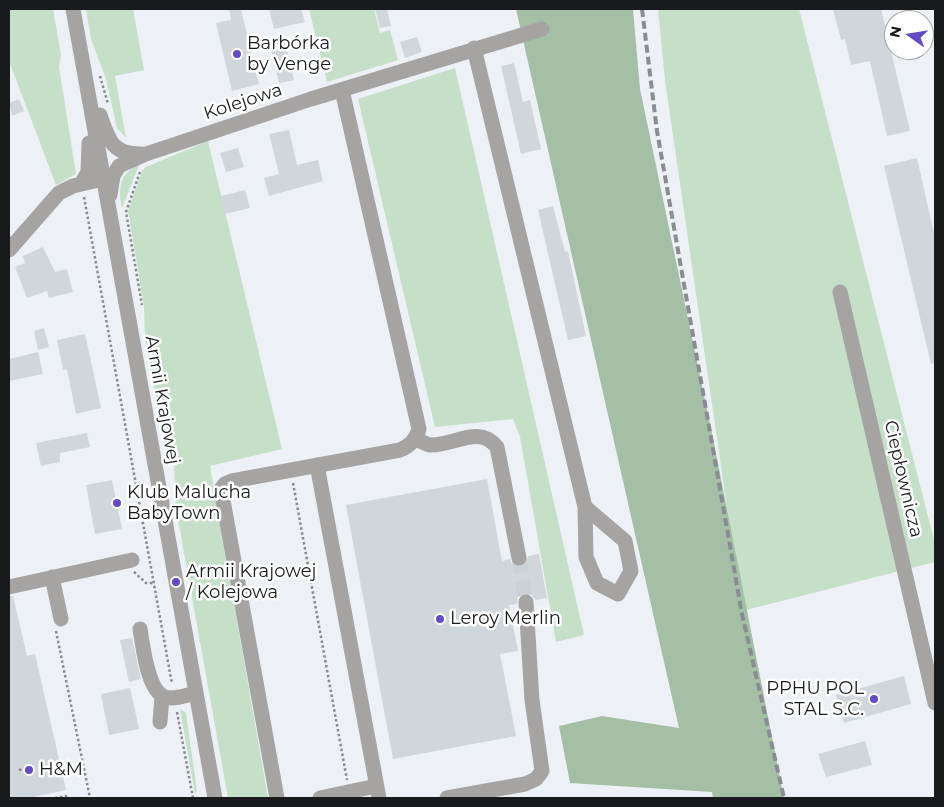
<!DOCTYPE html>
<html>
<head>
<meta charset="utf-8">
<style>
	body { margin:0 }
	#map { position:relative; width:944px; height:807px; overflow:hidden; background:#edf1f6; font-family:Montserrat,sans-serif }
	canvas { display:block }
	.frame { position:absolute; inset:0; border:10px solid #181a1b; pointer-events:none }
	.north { position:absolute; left:884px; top:10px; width:50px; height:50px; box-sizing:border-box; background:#fff; border:1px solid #a3a3a4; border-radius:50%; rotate:283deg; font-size:14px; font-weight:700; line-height:20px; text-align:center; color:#181a1b }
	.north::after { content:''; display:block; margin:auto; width:18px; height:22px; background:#644ac3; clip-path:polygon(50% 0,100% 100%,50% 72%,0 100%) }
</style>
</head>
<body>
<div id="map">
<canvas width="944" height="807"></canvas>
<div class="frame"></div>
<div class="north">N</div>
</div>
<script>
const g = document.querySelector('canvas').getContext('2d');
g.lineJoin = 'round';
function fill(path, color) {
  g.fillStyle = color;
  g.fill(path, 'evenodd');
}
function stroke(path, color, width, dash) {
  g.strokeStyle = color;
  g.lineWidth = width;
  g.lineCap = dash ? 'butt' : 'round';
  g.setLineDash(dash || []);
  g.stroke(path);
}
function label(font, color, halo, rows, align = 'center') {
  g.font = font + ' Montserrat,sans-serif';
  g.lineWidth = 5;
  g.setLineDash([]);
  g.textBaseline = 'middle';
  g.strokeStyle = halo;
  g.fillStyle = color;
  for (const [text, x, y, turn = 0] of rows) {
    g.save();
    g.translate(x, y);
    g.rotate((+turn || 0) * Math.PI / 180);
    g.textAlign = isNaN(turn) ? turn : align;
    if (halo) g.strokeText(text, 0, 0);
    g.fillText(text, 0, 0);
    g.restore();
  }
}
fill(new Path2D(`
	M9,9H53L61,55L59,67L76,174L56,185L9,61Z
	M86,9H133L144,70L115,76L126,138L117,128L106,79L91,39Z
	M309,9H374L380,33L390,30L398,60L327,82Z
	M658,9H799L935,544V562L742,611L665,80Z
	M455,68L584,635L556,642L520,437L513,419L435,427L358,99Z
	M208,141L282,449L210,466L268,798H228L176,508L174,466L177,465L172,436H168L157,406L145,337L144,306L128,211L142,171L146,167Z
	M139,165L122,208C118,189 119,173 139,165Z
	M180,709L186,713L197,791L195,794Z`), '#c5dfc8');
fill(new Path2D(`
	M516,9H633L640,89L714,443L784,798H713L712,792L570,783L559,726L602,716L679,728Z`), '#a5bfa7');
fill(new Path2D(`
	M229,9H241L259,84L232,91L216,23L231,20Z
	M269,9H301L305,22L274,29Z
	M375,9H387L391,26L380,28Z
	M833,9H881L910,131L887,136L870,61L851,65L845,39L841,40Z
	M417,37L422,52L405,58L400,42Z
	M285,41L294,80L279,83L270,44Z
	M514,63L523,102L530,100L541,149L521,154L501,66Z
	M19,99L24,111L12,116L9,103Z
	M289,130L297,165L318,160L323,181L269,196L264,178L279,174L269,134Z
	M238,148L244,167L226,172L220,153Z
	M917,158L935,238V363L931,364L884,166Z
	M245,190L250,208L225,214L221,196Z
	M553,206L565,252L568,251L586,336L568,340L538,210Z
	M43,247L55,272L67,269L73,292L49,298L47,291L27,298L15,267L25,263L23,256Z
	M44,328L49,347L38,350L34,331Z
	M85,334L101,408L76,414L67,369L63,370L57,340Z
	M38,352L43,374L9,381V359Z
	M87,433L90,447L60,453V462L41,466L36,443Z
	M487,479L502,561L510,559L512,564L520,567L526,565L528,556L539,554L547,598L535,600L531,594L525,593L518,597L517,604L509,605L518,651L500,654L516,736L393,759L346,505Z
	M112,480L122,529L95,534L86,485Z
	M9,596H13L27,656L35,654L66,790L29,798H9Z
	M132,638L141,679L129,682L120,640Z
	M904,676L911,704L844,723L836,695Z
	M130,688L139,729L109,735L101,694Z
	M865,741L872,765L826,777L818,754Z`), '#d1d6da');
stroke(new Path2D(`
	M519,558L526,602`), '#cdd1d5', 15, [15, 8]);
stroke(new Path2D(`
	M100,76L108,104
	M140,172L126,212L142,305
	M84,197L172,684
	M293,483L347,780
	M134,572L146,583H154
	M56,631L90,798
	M177,712L193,798
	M19,770L32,767
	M55,798L66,796L67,798`), '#878a8d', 2.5, [2.5, 2.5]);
stroke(new Path2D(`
	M73,9L215,798
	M474,48L585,507L586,557L597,583L618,594L631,571L625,541L585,507
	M100,115C109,141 113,155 142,154
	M81,184L88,172L89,143
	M110,195L113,176L119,166L146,154L311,99L542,29
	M9,250L59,193L73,186L103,179
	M840,292L935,703
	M416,439C420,441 426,444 430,445C454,446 478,424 497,447L519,558
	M317,465L379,798
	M52,577L61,619
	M9,587L132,560
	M140,629C143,645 147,691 165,697C174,700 186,695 196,693
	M160,722L162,696
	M277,798L221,489L225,484L232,481L400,450C410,446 416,440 419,429L342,90
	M320,798L376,786
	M447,798L525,784L536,779L542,771L532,700L526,602`), '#a6a3a3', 15);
stroke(new Path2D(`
	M642,9L657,131L742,614L784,798`), '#898c90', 4, [8, 4]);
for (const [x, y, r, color] of [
	[237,54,5,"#644ac3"],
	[117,503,5,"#644ac3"],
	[176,582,5,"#644ac3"],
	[440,619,5,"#644ac3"],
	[874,699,5,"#644ac3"],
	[29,770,5,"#644ac3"]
]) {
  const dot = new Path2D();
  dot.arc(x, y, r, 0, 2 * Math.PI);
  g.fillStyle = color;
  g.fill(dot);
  stroke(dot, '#fff', 2);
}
label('18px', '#181a1b', '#fff', [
	["Barbórka",247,44],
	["by Venge",247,65],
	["Klub Malucha",127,493],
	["BabyTown",127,514],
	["Armii Krajowej",186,572],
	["/ Kolejowa",186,593],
	["Leroy Merlin",450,619],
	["PPHU POL",864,689,"right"],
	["STAL S.C.",864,710,"right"],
	["H&M",39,770]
], 'left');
label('18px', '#181a1b', '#fff', [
	["Kolejowa",243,102,-18],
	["Armii Krajowej",162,400,80],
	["Ciepłownicza",903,479,77]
]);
</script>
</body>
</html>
